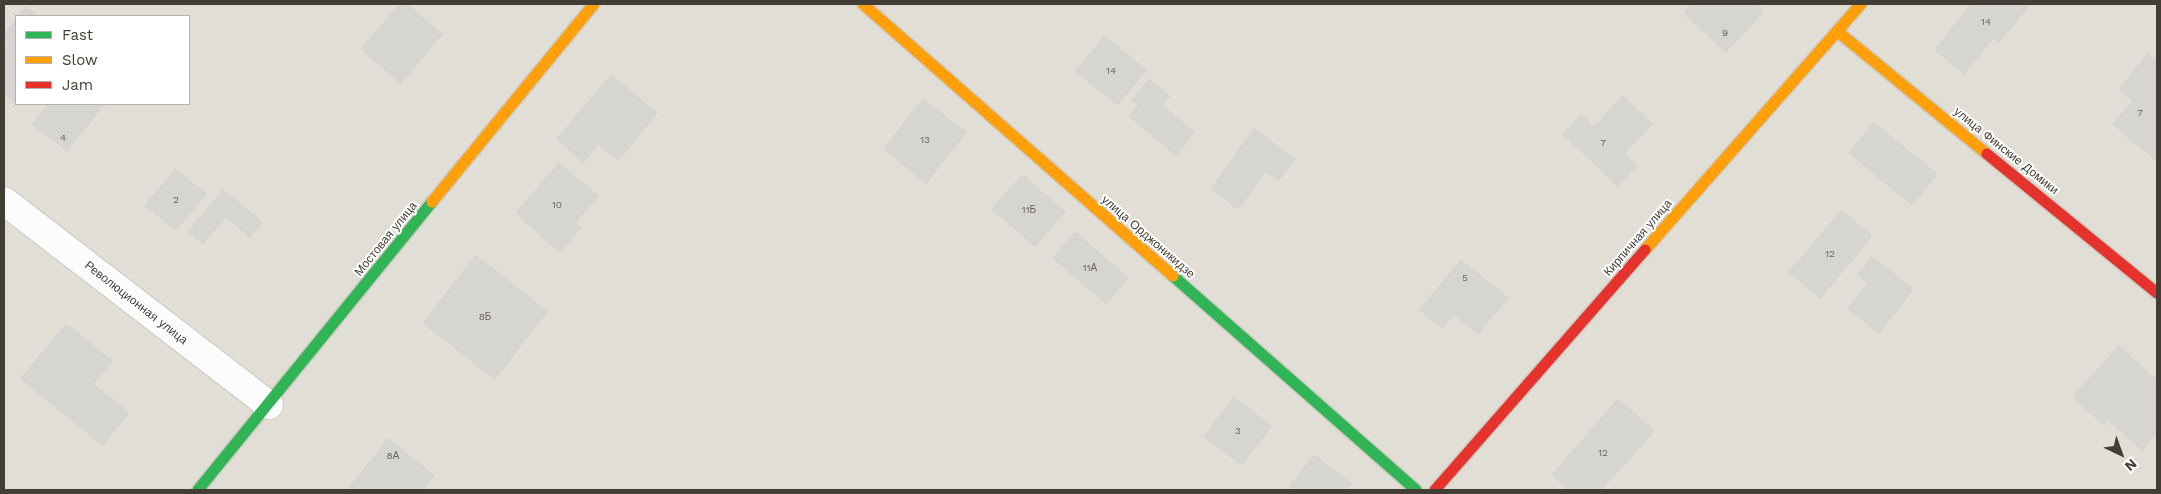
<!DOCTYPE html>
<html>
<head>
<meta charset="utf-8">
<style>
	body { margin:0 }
	#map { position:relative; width:2161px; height:494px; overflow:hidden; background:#edece8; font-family:"Work Sans",sans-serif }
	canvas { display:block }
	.frame { position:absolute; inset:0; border:5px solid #423d35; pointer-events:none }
	.legend { position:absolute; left:15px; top:15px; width:175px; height:90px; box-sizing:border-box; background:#fff; border:1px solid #b3b1ae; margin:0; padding:6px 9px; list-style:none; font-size:15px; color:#423d35 }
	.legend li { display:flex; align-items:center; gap:10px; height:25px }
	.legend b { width:25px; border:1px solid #b3b1ae }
	.north { position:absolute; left:2096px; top:429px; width:50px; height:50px; -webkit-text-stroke:4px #fff; paint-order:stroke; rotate:138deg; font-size:14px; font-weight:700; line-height:20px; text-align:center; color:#423d35 }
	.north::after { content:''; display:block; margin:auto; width:18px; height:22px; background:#423d35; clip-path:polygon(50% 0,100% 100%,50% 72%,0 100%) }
</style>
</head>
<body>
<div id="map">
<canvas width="2161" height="494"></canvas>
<div class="frame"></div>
<ul class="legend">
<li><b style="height:6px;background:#30b455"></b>Fast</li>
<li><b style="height:6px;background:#ff9f0a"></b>Slow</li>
<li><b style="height:6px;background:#e5322d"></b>Jam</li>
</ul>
<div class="north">N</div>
</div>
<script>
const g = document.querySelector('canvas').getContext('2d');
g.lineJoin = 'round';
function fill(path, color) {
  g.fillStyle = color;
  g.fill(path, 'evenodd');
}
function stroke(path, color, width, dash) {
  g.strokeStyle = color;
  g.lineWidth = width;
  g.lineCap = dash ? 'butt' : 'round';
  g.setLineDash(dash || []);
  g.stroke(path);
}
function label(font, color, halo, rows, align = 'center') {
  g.font = font + ' "Work Sans",sans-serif';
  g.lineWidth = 4;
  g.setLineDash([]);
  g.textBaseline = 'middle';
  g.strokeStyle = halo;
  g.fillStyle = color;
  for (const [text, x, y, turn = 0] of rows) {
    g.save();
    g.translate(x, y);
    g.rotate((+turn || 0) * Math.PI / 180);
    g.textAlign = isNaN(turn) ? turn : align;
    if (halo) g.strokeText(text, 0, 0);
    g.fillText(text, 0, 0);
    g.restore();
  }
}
fill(new Path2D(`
	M4,4H2157V490H4ZM16,16H189V104H16Z`), '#e1ded5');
fill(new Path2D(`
	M399,4H408L443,34L401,84L360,49Z
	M1691,4H1757L1765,11L1726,53L1683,13Z
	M1971,4H2031L1998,44L1993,39L1964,75L1934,50Z
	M26,6L39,16H18Z
	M16,18V104L4,94V47L8,42L4,39V34Z
	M1104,35L1147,70L1118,106L1075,71Z
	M2148,53L2157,61V162L2112,124L2132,101L2118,89Z
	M611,74L658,113L618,161L598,145L583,163L556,139Z
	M1149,78L1171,96L1163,105L1195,132L1176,156L1129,117L1138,105L1131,100Z
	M1623,95L1653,124L1625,153L1638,165L1618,187L1562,134L1581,114L1594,126Z
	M923,98L967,132L926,184L883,149Z
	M48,104H105L67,152L31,124Z
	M1874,122L1938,174L1912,206L1848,153Z
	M1254,128L1296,159L1279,181L1266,172L1238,210L1210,189Z
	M559,162L599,196L576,222L582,228L560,253L515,213Z
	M175,168L207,194L176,231L144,206Z
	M1022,174L1066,212L1035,247L991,209Z
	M223,189L263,222L250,238L226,218L203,245L187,232Z
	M1841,210L1873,236L1820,299L1788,272Z
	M1075,231L1129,278L1106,304L1052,258Z
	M476,255L548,311L495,380L422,323Z
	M1872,256L1914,289L1879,334L1847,309L1867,283L1857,275Z
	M1461,259L1509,298L1478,335L1454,315L1443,329L1419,310Z
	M66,323L113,361L94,384L130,413L103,446L20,379Z
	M2119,345L2157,380V434L2142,451L2108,420L2104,426L2072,397Z
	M1234,396L1272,426L1242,466L1203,437Z
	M1618,398L1655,431L1602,490H1568L1551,475Z
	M388,438L435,475L423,490H347Z
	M1314,454L1353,484L1348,490H1294L1289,486Z`), '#d7d5d1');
const street = new Path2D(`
	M4,201L269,405`);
const fast = new Path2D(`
	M1173,276L1416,490
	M198,490L432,202`);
const slow = new Path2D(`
	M863,4L1173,276
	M1837,31L1987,154
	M432,202L594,4
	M1645,250L1861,4`);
const jam = new Path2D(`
	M1987,154L2157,293
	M1435,490L1645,250`);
stroke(street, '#cbcac6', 30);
stroke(fast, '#ccc9bf', 14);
stroke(slow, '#ccc9bf', 14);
stroke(jam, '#ccc9bf', 14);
stroke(street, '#fcfcfc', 28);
stroke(fast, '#30b455', 11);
stroke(slow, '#ff9f0a', 11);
stroke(jam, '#e5322d', 11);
label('10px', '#68645d', null, [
	["14",1986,22],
	["9",1725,33],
	["14",1111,71],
	["7",2140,113],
	["4",63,138],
	["13",925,140],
	["7",1603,143],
	["2",176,200],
	["10",557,205],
	["11Б",1029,210],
	["12",1830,254],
	["11А",1090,268],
	["5",1465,278],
	["8Б",485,317],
	["3",1238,431],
	["12",1603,453],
	["8А",393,456]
]);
label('12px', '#423d35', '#fff', [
	["улица Финские Домики",2006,151,39],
	["улица Орджоникидзе",1148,237,41],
	["Кирпичная улица",1638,238,-49],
	["Мостовая улица",386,239,-51],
	["Революционная улица",136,303,38]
]);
</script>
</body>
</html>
